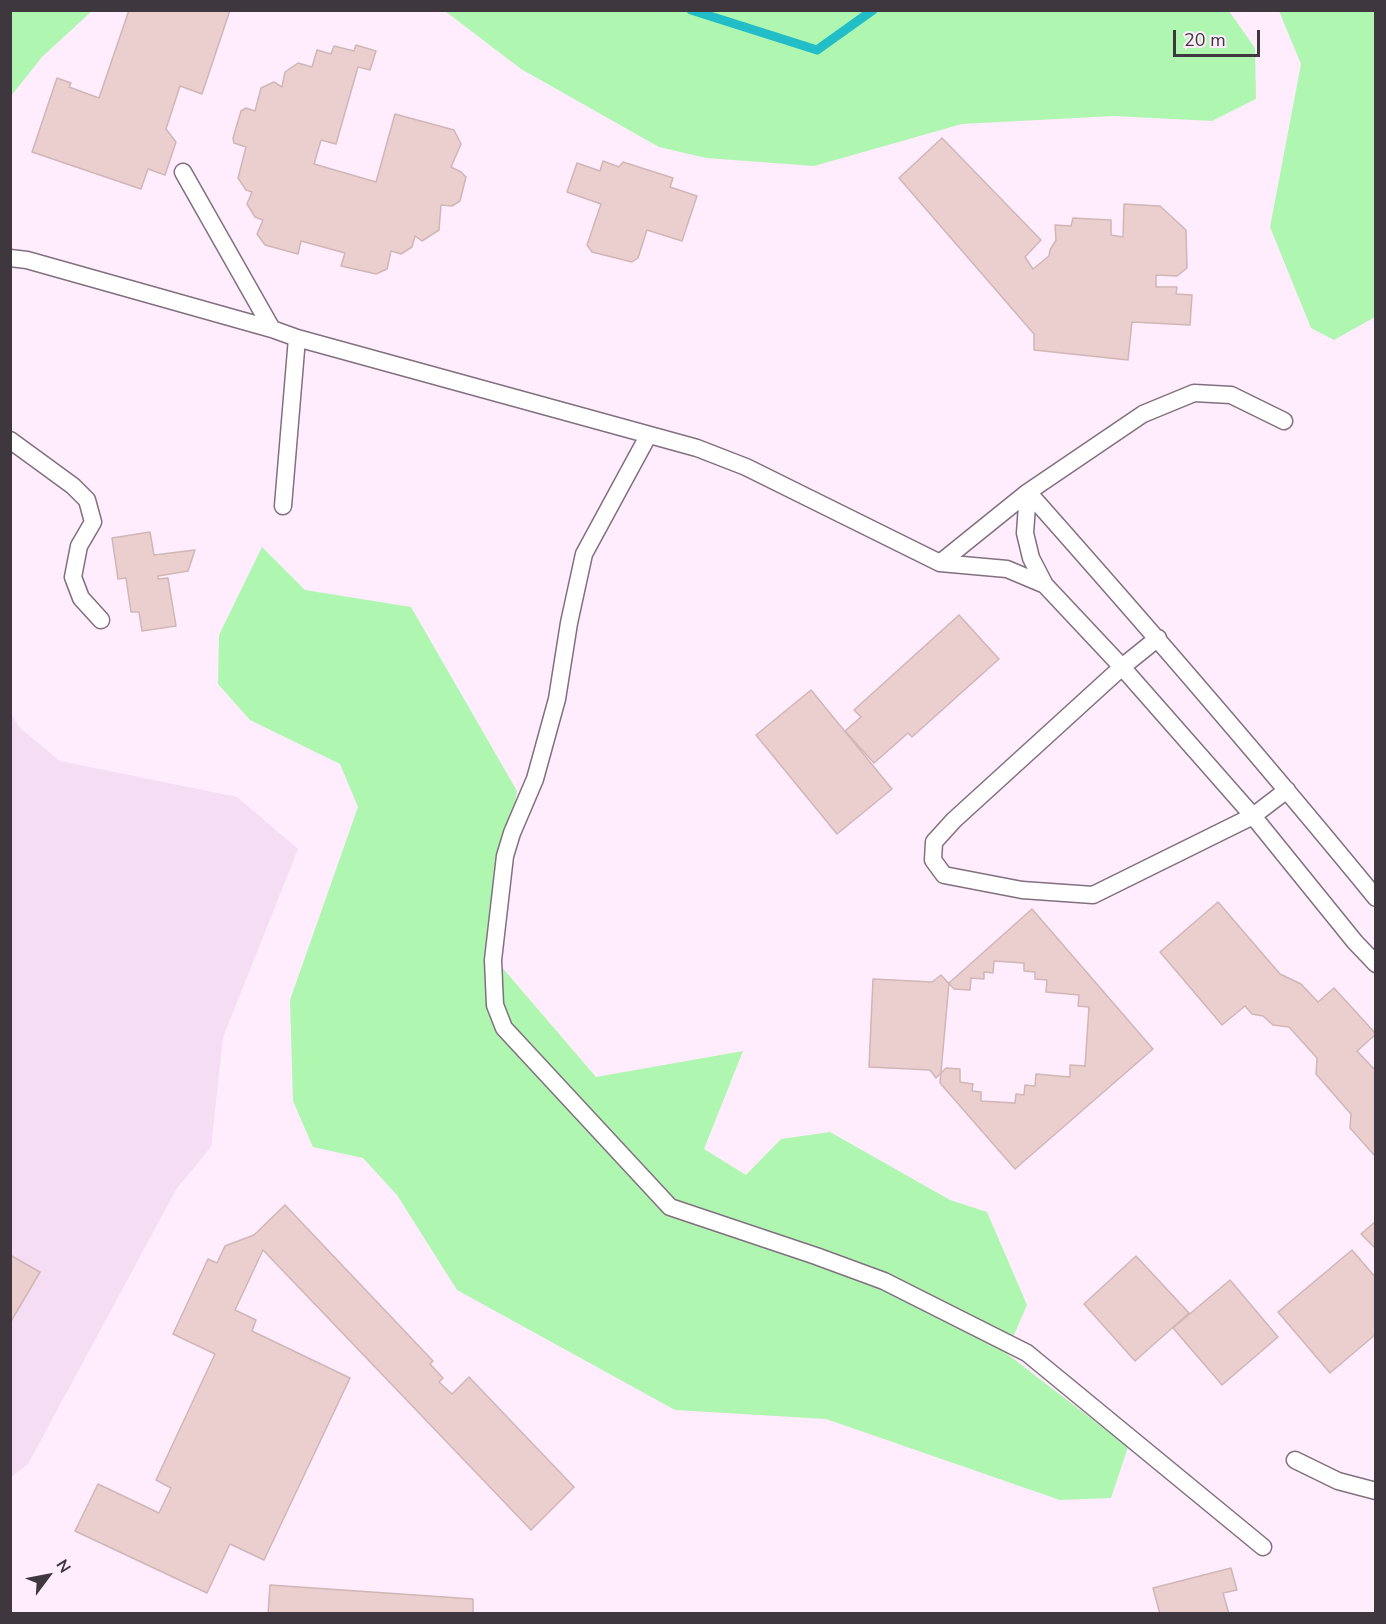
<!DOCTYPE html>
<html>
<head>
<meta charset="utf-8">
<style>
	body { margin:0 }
	#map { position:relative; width:1386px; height:1624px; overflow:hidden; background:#ffecfd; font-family:"Nunito Sans",sans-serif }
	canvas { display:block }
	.frame { position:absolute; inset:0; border:12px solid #3e373d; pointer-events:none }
	.north { position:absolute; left:18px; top:1546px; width:60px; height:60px; -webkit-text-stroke:4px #ffecfd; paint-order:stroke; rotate:58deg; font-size:16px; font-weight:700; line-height:24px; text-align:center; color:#3e373d }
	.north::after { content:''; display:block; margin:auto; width:21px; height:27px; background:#3e373d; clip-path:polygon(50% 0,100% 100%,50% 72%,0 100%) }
	.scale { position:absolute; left:1173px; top:30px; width:87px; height:27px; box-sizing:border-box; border:3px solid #3e373d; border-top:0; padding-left:8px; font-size:18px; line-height:21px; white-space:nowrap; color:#3e373d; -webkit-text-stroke:4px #ffecfd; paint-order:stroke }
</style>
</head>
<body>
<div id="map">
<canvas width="1386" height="1624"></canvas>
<div class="frame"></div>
<div class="north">N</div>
<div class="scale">20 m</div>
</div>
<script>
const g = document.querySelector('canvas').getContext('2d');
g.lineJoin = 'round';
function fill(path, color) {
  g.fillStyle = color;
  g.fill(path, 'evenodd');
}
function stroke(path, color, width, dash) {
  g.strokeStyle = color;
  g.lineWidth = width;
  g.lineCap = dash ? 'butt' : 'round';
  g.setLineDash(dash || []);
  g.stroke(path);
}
fill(new Path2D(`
	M10,712L19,727L60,761L237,797L298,849L223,1037L211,1147L177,1188L28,1464L11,1477Z`), '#f5def3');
fill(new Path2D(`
	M11,10L92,11L42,57L11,96V184Z
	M445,11H1229L1255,48L1256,99L1212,121L1114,116L962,124L814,166L706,158L659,147L521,69Z
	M1279,11H1375V317L1334,340L1311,328L1270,227L1301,64Z
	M262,547L305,590L411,607L517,791L488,951L596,1077L743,1051L704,1149L746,1175L781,1139L830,1132L950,1200L987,1212L1027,1305L1006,1353L1128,1447L1111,1498L1060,1500L826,1419L675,1410L457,1290L397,1195L363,1158L313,1147L293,1101L290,1000L358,807L340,764L250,720L218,684L219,635Z`), '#aff6b0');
stroke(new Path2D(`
	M691,10L817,50L873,10`), '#21bec8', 9);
const building = new Path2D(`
	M129,10H230L202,94L180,86L166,129L176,142L165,175L148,169L141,189L32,152L57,78L71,83L69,87L99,98Z
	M356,45L376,51L370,70L358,67L336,144L321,140L314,164L376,182L395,114L454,130L461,144L451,167L461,172L466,177L460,201L452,206L441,205L439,230L422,241L415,236L412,247L401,254L391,251L387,269L376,274L341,266L345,253L301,241L298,254L265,245L257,234L263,220L255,217L247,204L252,192L246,190L238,178L246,147L234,143L233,138L241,111L246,108L255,111L261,88L274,82L282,87L285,72L298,63L312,67L317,50L331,54L334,46L354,51Z
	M942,138L1041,240L1025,257L1033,269L1049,256L1050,250L1056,240L1055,225L1071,226L1073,218L1111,220V235L1123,237L1124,204L1160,206L1186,230L1187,268L1177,276L1156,275V287H1177L1176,294L1192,295L1190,325L1132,322L1128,360L1034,350V334L899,178Z
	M603,161L619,167L623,162L673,178L670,187L697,196L682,241L647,230L638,258L632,262L592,252L587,245L601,204L567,192L577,163L600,171Z
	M150,532L154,555L195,550L188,571L158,576V579L168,578L176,626L142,631L139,612H131L126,578L118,579L112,538Z
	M959,615L999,659L912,737L908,733L874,763L845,731L861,717L854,710Z
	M811,690L892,789L837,834L756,735Z
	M1218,902L1280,974L1301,984L1318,1002L1334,988L1376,1034L1357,1051L1376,1071V1157L1350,1128L1351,1114L1316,1074L1317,1058L1289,1027L1273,1025L1263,1016L1252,1014L1245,1006L1222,1025L1160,952Z
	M1032,909L1153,1049L1015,1169L940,1083L949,983Z
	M994,961L1024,963V971L1035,972V979L1047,980L1046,992L1079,995L1078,1006L1089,1007L1085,1066L1070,1065V1077L1036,1074L1035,1086L1025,1085L1024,1095L1016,1094L1015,1103L981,1101V1092L972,1091L973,1084L960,1082V1069L946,1068L936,1078L930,1070L869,1067L873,979L932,982L941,975L954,989L970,990L971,978L984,979V972L993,973Z
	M285,1205L433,1361L430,1364L443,1378L439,1382L452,1394L469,1377L574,1487L531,1530L263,1250L235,1310L256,1320L252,1331L350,1378L264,1560L230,1544L207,1593L75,1531L98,1484L159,1513L171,1488L156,1480L215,1354L173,1334L208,1259L217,1263L225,1246L254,1235Z
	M1376,1221V1249L1361,1234Z
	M1352,1250L1376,1278V1334L1330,1373L1278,1312Z
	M10,1255L40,1272L10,1323Z
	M1136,1256L1189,1313L1135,1361L1084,1304Z
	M1230,1280L1278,1337L1222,1385L1173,1328Z
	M1231,1568L1237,1590L1223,1593L1229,1614H1160L1153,1588Z
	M270,1585L473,1599V1614H268Z`);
fill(building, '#eacfce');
stroke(building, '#d0b6b5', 1.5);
const service = new Path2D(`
	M183,172L272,329
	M10,258L27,260L272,329L297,338L697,448L746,467L940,563L1007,569L1045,585L1122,667L1253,816L1355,942L1376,964
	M648,436L584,554L569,623L557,699L535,779L512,833L505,856L493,960L495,1005L504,1028L670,1207L816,1256L884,1281L1027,1353L1263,1547
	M10,440L73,486L87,500L93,522L79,546L73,577L81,598L101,620
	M1028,492C1146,625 1263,760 1376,898
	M1028,492L1025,533L1031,558L1045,585
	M283,506L297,338
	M940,563L1028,492L1143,414L1194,393L1231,395L1284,421
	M1158,638L1122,667L954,820L934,842L933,860L944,875L1022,890L1093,895L1253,816L1287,790
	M1295,1460L1338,1481L1376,1491`);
stroke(service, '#81707f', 19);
stroke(service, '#fff', 16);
</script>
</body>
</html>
